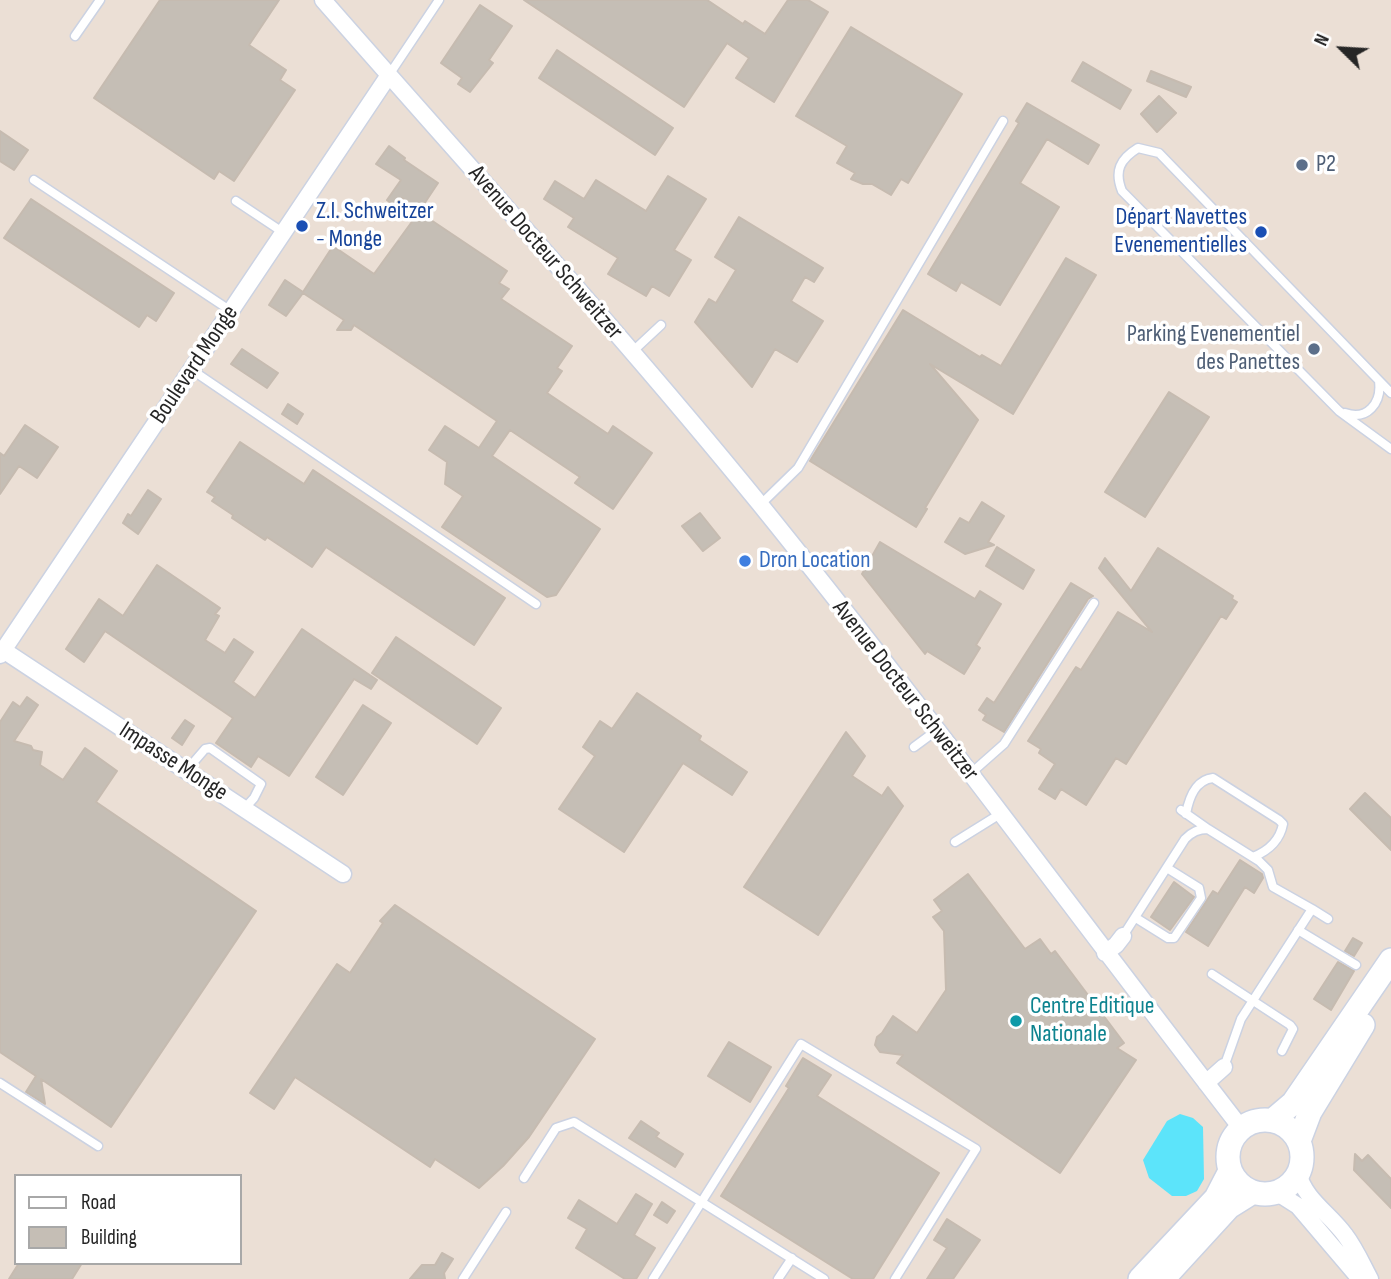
<!DOCTYPE html>
<html>
<head>
<meta charset="utf-8">
<style>
	body { margin:0 }
	#map { position:relative; width:1391px; height:1279px; overflow:hidden; background:#ebdfd5; font-family:"Sofia Sans Condensed",sans-serif }
	canvas { display:block }
	.legend { position:absolute; left:14px; top:1174px; width:228px; height:91px; box-sizing:border-box; background:#fff; border:2px solid #a8a8a8; margin:0; padding:9px 12px; list-style:none; font-size:21px; color:#262626 }
	.legend li { display:flex; align-items:center; gap:14px; height:35px }
	.legend b { width:35px; border:2px solid #a8a8a8 }
	.north { position:absolute; left:1307px; top:14px; width:70px; height:70px; -webkit-text-stroke:5px #fff; paint-order:stroke; rotate:294deg; font-size:19px; font-weight:700; line-height:28px; text-align:center; color:#262626 }
	.north::after { content:''; display:block; margin:auto; width:24px; height:32px; background:#262626; clip-path:polygon(50% 0,100% 100%,50% 72%,0 100%) }
</style>
</head>
<body>
<div id="map">
<canvas width="1391" height="1279"></canvas>
<ul class="legend">
<li><b style="height:9px;background:#fff"></b>Road</li>
<li><b style="height:19px;background:#c5beb5"></b>Building</li>
</ul>
<div class="north">N</div>
</div>
<script>
const g = document.querySelector('canvas').getContext('2d');
g.lineJoin = 'round';
function fill(path, color) {
  g.fillStyle = color;
  g.fill(path, 'evenodd');
}
function stroke(path, color, width, dash) {
  g.strokeStyle = color;
  g.lineWidth = width;
  g.lineCap = dash ? 'butt' : 'round';
  g.setLineDash(dash || []);
  g.stroke(path);
}
function label(font, color, halo, rows, align = 'center') {
  g.font = font + ' "Sofia Sans Condensed",sans-serif';
  g.lineWidth = 7;
  g.setLineDash([]);
  g.textBaseline = 'middle';
  g.strokeStyle = halo;
  g.fillStyle = color;
  for (const [text, x, y, turn = 0] of rows) {
    g.save();
    g.translate(x, y);
    g.rotate((+turn || 0) * Math.PI / 180);
    g.textAlign = isNaN(turn) ? turn : align;
    if (halo) g.strokeText(text, 0, 0);
    g.fillText(text, 0, 0);
    g.restore();
  }
}
fill(new Path2D(`
	M1180,1114L1193,1118L1203,1127L1204,1179L1197,1191L1186,1196H1172L1149,1178L1143,1160L1167,1121Z`), '#5ce4fa');
const building = new Path2D(`
	M160,0H279L249,45L286,70L280,80L295,90L234,181L219,171L214,179L94,98Z
	M524,0H707L743,24L745,21L765,34L788,0H808L828,12L774,102L736,78L749,58L727,43L684,107Z
	M480,5L512,26L489,60L493,63L470,92L458,84L462,78L441,63Z
	M851,27L962,94L908,183L901,179L891,195L872,184H863L851,179L855,173L837,163L847,146L796,116Z
	M557,50L673,128L655,155L539,78Z
	M1083,62L1131,90L1120,109L1072,81Z
	M1151,71L1191,87L1186,97L1147,81Z
	M1159,96L1176,113L1157,132L1141,114Z
	M1027,103L1099,145L1088,164L1047,139L1020,183L1059,207L1000,305L961,282L956,291L928,274L1019,123L1016,121Z
	M0,131L28,150L14,170L0,161Z
	M389,146L405,158L404,160L438,183L420,210L402,198L396,207L387,200L401,180L376,164Z
	M668,176L706,199L674,250L691,260L669,296L652,286L646,296L608,274L618,258L568,227L574,218L544,199L555,181L584,199L596,180L646,211Z
	M31,199L174,293L156,321L147,315L139,327L4,238Z
	M419,212L507,271L499,283L509,289L501,299L572,346L557,368L562,371L547,393L608,434L613,426L652,453L613,509L575,483L580,477L510,430L492,456L600,529L556,595L547,597L442,527L463,496L445,484L447,462L429,450L445,426L479,448L497,421L354,325L351,330H337L344,320L303,293L286,316L269,305L285,280L303,292L333,246L374,274Z
	M739,217L823,268L814,282L805,277L791,301L823,321L797,362L775,349L752,387L695,322L709,299L716,303L736,270L715,257Z
	M1066,258L1096,275L1013,414L930,364L978,420L925,508L927,509L916,527L810,461L903,310L980,357L982,355L1001,366Z
	M242,349L278,373L267,388L231,364Z
	M1169,392L1209,417L1145,517L1105,492Z
	M288,404L303,414L297,424L282,414Z
	M25,425L58,447L37,478L19,466L0,494V453L4,456Z
	M240,442L304,484L313,470L505,598L474,645L326,547L312,567L267,537L265,540L232,518L233,515L212,501L215,497L207,492Z
	M148,490L161,499L138,534L123,523L128,514L131,516Z
	M982,502L1004,516L988,542L994,545L965,554L945,542L960,518L969,523Z
	M700,513L720,538L703,551L682,526Z
	M880,542L975,599L980,591L1001,604L976,645L980,648L964,674L927,651L925,654L862,574Z
	M997,547L1034,570L1023,589L986,566Z
	M1158,548L1233,596L1232,599L1237,602L1226,619L1221,616L1126,764L1116,758L1086,805L1061,789L1055,799L1039,789L1055,764L1039,753L1041,749L1028,741L1076,667L1081,670L1118,612L1152,632L1099,568L1105,558L1131,591Z
	M157,565L220,608L215,614L219,616L205,640L225,653L234,639L253,652L233,682L255,698L302,629L377,680L371,689L354,679L289,776L258,756L251,767L216,743L233,718L105,631L84,662L66,649L99,599L123,616Z
	M1071,583L1093,596L1088,599L1004,732L983,720L986,715L979,710L987,698L994,703Z
	M396,637L501,708L477,744L372,673Z
	M637,693L701,736L699,740L747,772L732,795L683,763L624,852L559,809L595,756L583,747L600,721L612,729Z
	M27,697L38,705L14,741L31,746L33,750L42,752L40,765L63,780L85,748L117,771L96,802L256,911L111,1127L41,1079L45,1104L26,1092L36,1076L0,1052V722L13,702L20,707Z
	M363,705L391,723L343,795L316,777Z
	M185,720L194,726L182,745L172,738Z
	M846,732L865,756L852,776L882,796L888,787L903,806L818,935L744,887Z
	M1365,793L1391,818V850L1350,809Z
	M1240,860L1262,874L1263,878L1254,893L1245,887L1208,946L1186,932L1213,891L1218,894Z
	M968,874L1025,949L1040,939L1051,954L1055,951L1124,1043L1117,1048L1136,1060L1060,1173L897,1063L903,1055L880,1052L875,1045L877,1037L882,1033L893,1016L917,1033L946,990L944,931L933,917L942,911L934,900Z
	M1174,882L1194,897L1170,930L1151,917Z
	M395,905L595,1039L529,1137L503,1166L479,1188L435,1159L430,1167L295,1077L274,1109L250,1093L337,964L350,973L383,923L380,921Z
	M1353,938L1362,943L1354,956L1345,951Z
	M1338,962L1354,971L1331,1010L1314,999Z
	M729,1042L771,1067L750,1102L708,1076Z
	M803,1058L831,1075L817,1096L939,1173L873,1279H853L721,1196L789,1088L786,1086Z
	M641,1121L659,1133L656,1137L683,1154L675,1167L629,1138Z
	M1355,1154L1362,1161L1368,1155L1391,1179V1208L1354,1170Z
	M636,1194L652,1204L634,1235L655,1248L636,1279H625L576,1248L587,1229L568,1218L579,1200L617,1224Z
	M662,1202L675,1211L667,1223L654,1215Z
	M947,1219L980,1240L953,1279H927L947,1248L934,1240Z
	M442,1253L453,1259L444,1273L445,1279H410L422,1265H435Z
	M19,1263H82L72,1279H9Z`);
fill(building, '#c5beb5');
stroke(building, '#c6bbb0', 2);
const service = new Path2D(`
	M75,36L100,0
	M389,75L439,0
	M34,180L231,311
	M236,201L284,233
	M632,352L661,325
	M192,370L536,604
	M1391,393L1159,153L1138,148C1120,159 1114,171 1122,191L1339,411L1391,449
	M1345,413C1367,421 1382,403 1379,381
	M760,505L798,468L1003,121
	M914,747L937,730
	M186,771L205,749L210,748L261,784L254,798L244,809
	M970,774L1004,744L1094,603
	M1181,810L1208,829
	M1186,814C1189,798 1195,780 1213,778L1279,820L1283,824C1280,840 1268,851 1253,857
	M955,842L1000,814
	M1136,918L1168,938H1174L1201,898L1199,888L1167,868
	M1298,930L1356,965
	M1123,936L1185,839C1192,832 1198,829 1208,829L1259,861L1268,870L1273,887L1312,909
	M1212,974L1290,1025L1293,1029L1282,1051
	M1224,1067L1241,1019L1312,909L1328,919
	M0,1083L98,1146
	M524,1178L556,1128L574,1122L824,1279
	M463,1279L506,1212
	M653,1279L801,1044L976,1149L895,1279
	M778,1279L792,1258`);
const minor = new Path2D(`
	M323,0C469,167 619,331 759,503C924,707 1080,920 1241,1128
	M3,650L343,874
	M0,655L389,75
	M1105,953L1116,945L1123,936
	M1206,1083L1224,1067
	M1298,1173C1305,1200 1329,1213 1345,1235C1355,1248 1362,1264 1370,1279
	M1276,1192L1298,1206L1360,1279`);
const secondary = new Path2D(`
	M1228 1157a37 37 0 1 1 74 0a37 37 0 1 1-74 0Z
	M1273,1120L1293,1103L1391,960
	M1299,1141L1310,1112L1363,1025
	M1140,1279L1216,1198L1230,1171
	M1163,1279L1229,1207L1253,1192`);
stroke(service, '#cbd2e2', 11);
stroke(minor, '#cbd2e2', 19);
stroke(secondary, '#cbd2e2', 26);
stroke(service, '#fff', 8);
stroke(minor, '#fff', 16);
stroke(secondary, '#fff', 23);
for (const [x, y, r, color] of [
	[1302,165,7,"#5c6f8a"],
	[302,226,7,"#1a4fb4"],
	[1261,232,7,"#1a4fb4"],
	[1314,349,7,"#5c6f8a"],
	[745,561,7,"#3f7fe0"],
	[1016,1021,7,"#0f9aa8"]
]) {
  const dot = new Path2D();
  dot.arc(x, y, r, 0, 2 * Math.PI);
  g.fillStyle = color;
  g.fill(dot);
  stroke(dot, '#fff', 2.5);
}
label('24px', '#4e5e75', '#fff', [
	["P2",1316,165],
	["Parking Evenementiel",1300,335,"right"],
	["des Panettes",1300,363,"right"]
], 'left');
label('24px', '#164399', '#fff', [
	["Z.I. Schweitzer",316,212],
	["- Monge",316,240],
	["Départ Navettes",1247,218,"right"],
	["Evenementielles",1247,246,"right"]
], 'left');
label('24px', '#262626', '#fff', [
	["Avenue Docteur Schweitzer",545,253,49],
	["Boulevard Monge",195,365,-56],
	["Avenue Docteur Schweitzer",905,691,52],
	["Impasse Monge",173,762,33]
]);
label('24px', '#366cbe', '#fff', [
	["Dron Location",759,561]
], 'left');
label('24px', '#0d838f', '#fff', [
	["Centre Editique",1030,1007],
	["Nationale",1030,1035]
], 'left');
</script>
</body>
</html>
